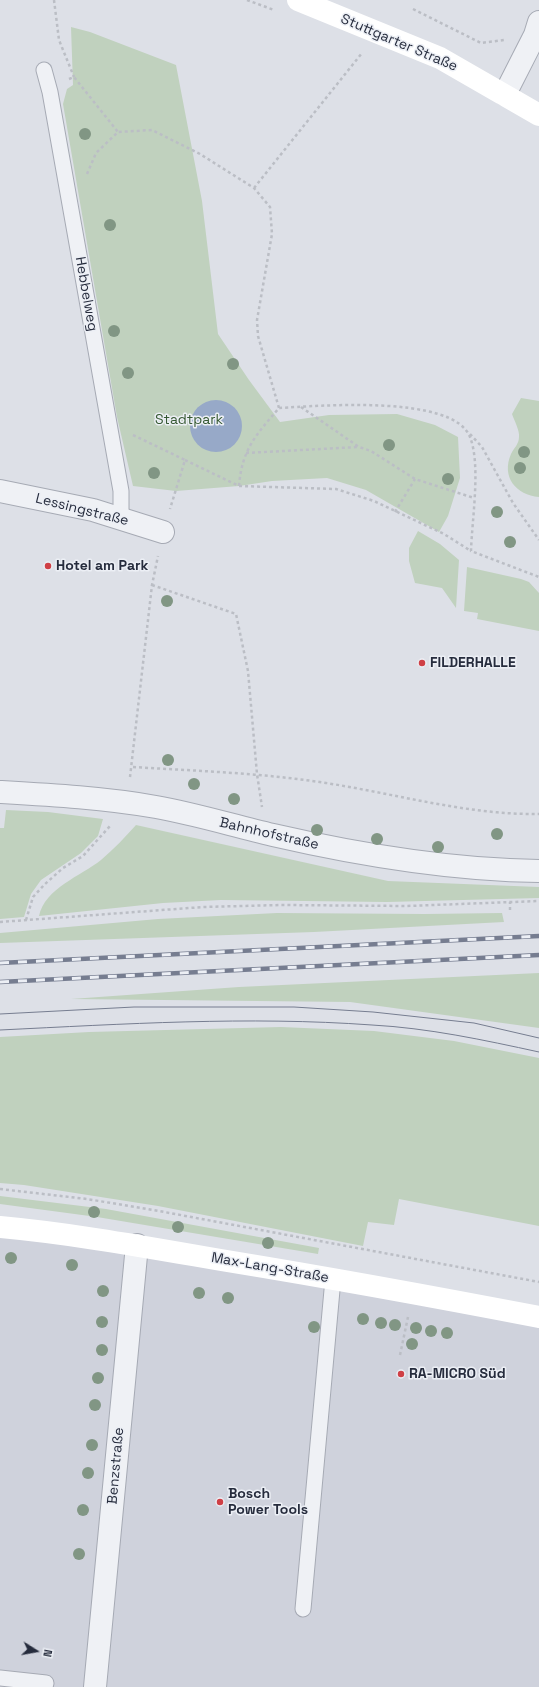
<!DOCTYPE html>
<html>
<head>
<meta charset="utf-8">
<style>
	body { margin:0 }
	#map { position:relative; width:539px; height:1687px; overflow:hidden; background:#dde0e7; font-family:"Space Grotesk",sans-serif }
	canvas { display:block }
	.north { position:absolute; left:16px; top:1631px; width:40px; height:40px; -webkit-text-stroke:3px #eceff5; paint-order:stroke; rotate:101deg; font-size:11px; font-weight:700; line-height:16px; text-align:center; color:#262c3d }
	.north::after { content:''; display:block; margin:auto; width:14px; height:18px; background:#262c3d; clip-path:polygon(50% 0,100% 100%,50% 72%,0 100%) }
</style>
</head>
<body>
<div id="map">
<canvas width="539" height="1687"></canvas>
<div class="north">N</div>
</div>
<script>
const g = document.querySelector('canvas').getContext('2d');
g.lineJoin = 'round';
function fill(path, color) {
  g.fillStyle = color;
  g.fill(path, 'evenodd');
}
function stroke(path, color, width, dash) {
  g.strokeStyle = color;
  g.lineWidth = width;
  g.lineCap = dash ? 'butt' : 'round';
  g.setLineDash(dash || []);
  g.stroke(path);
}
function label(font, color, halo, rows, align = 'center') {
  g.font = font + ' "Space Grotesk",sans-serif';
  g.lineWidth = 3;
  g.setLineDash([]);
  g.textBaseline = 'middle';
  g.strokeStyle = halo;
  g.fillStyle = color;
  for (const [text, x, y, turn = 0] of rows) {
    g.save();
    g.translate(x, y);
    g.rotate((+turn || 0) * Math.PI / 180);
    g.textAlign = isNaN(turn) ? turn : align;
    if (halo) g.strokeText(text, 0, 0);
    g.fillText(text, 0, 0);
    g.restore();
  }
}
fill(new Path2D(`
	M0,1227L539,1317V1687H0Z`), '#cfd2dc');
fill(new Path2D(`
	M71,27L90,32L176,65L202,201L218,334L249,380L280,422L329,415L397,414L435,425L458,437L460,478L448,516L439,532L366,490L327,478L272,481L239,486L176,491L133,486L117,417L63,104L67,89L73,85Z
	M521,398L539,401V497C516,495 501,477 511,454C514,448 519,444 519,437C520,431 514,420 512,414Z
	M418,531L440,544L459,560L456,608L442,588L415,583L409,561V548Z
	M467,567L521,579L529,582L539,593V631L477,619L478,613L464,611Z
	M6,810L48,812L103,819L98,836L81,853L41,880L31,894L24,917L0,919V828H4Z
	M136,825L388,881L539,887V898L387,902L221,900L163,903L39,916C45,888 81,876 101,860C114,849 125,837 136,825Z
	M277,913L425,914L502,913L504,922L314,932L0,943V933L158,919Z
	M539,973V1028L350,1002L71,999L239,987Z
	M281,1027L374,1031L454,1041L539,1058V1226L399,1199L394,1225L368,1222L363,1246L158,1206L24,1185L0,1183V1037L89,1032Z
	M0,1196L106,1209L319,1248L318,1254L97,1217L0,1204Z`), '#c0d1be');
fill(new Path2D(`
	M190 426a26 26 0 1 1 52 0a26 26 0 1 1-52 0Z`), '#97a9c8');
const service = new Path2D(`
	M44,70L50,92L121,491V519
	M303,1609L333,1279
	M0,1678L46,1683L45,1687`);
const minor = new Path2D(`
	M505,94L535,35L539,22
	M0,491L93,510L163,532
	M95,1687L137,1245`);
const tertiary = new Path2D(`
	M0,792C52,795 105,798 156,807C196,814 234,826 273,835C360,855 450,870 539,871`);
stroke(service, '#a6aab4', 17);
stroke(minor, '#a6aab4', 24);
stroke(tertiary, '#a6aab4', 24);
stroke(new Path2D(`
	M54,0L59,40L74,77
	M247,0L274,10
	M413,9L481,43L504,40
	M69,79L74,77L118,132
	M87,174L96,153L118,132L152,130L200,154L254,188L270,207L272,234L257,320L258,336L279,408
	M254,188L362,53
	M301,407L359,447L371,451L415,479L474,498
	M470,434L482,447L513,503L539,540
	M133,435L185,460L170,509
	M246,453L358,447
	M185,460L239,486L336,489L374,501L444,534L471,551
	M239,486C242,449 256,435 279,408C318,406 453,394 470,437C481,465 472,519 471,551L539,577
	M395,512L415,479
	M152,585L236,614L248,671L257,774L262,807
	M133,767C198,771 262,773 326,783C397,794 467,815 539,814
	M130,777L152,585L158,556
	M510,910V902
	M26,920L33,897L45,884L63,868L83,856L110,826
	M0,922L203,907L281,905L407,906L539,901
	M0,1189L87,1199L159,1211L539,1282
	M400,1355L408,1317`), '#bbbec5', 2.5, [3, 3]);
stroke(service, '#eff1f5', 15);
stroke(minor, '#eff1f5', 22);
stroke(tertiary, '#eff1f5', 22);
stroke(new Path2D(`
	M298,0L440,58L539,115
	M0,1227C76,1234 151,1248 227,1261C331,1278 435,1297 539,1317`), '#fff', 22);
stroke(new Path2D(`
	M0,1014L134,1007H294L373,1012L474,1023L539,1038
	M0,1030C124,1024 248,1016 372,1025C428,1028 484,1040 539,1052`), '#767d90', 1);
const rail = new Path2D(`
	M0,963L539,936
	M0,982L539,955`);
stroke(rail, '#767d90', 4.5);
stroke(rail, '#eceff5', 3, [9]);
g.fillStyle = '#819684';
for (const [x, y] of [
	[85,134],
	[110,225],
	[114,331],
	[233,364],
	[128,373],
	[389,445],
	[524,452],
	[520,468],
	[154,473],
	[448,479],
	[497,512],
	[510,542],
	[167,601],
	[168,760],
	[194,784],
	[234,799],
	[317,830],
	[497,834],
	[377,839],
	[438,847],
	[94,1212],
	[178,1227],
	[268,1243],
	[11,1258],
	[72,1265],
	[103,1291],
	[199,1293],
	[228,1298],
	[363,1319],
	[102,1322],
	[381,1323],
	[395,1325],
	[314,1327],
	[416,1328],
	[431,1331],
	[447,1333],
	[412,1344],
	[102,1350],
	[98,1378],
	[95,1405],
	[92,1445],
	[88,1473],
	[83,1510],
	[79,1554]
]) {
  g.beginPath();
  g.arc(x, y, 6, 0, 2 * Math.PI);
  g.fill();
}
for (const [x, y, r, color] of [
	[48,566,4,"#cf3f45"],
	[422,663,4,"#cf3f45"],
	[401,1374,4,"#cf3f45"],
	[220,1502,4,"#cf3f45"]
]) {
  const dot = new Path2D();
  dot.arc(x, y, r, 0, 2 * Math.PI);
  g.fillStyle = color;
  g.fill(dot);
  stroke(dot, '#eceff5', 1.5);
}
label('14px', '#262c3d', '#eceff5', [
	["Stuttgarter Straße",399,43,23],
	["Hebbelweg",86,294,80],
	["Lessingstraße",82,510,14],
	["Bahnhofstraße",269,834,13],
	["Max-Lang-Straße",270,1268,10],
	["Benzstraße",116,1466,-85]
]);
label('14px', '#365933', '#eceff5', [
	["Stadtpark",189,420]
]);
label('bold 14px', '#262c3d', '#eceff5', [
	["Hotel am Park",56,566],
	["FILDERHALLE",430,663],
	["RA-MICRO Süd",409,1374],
	["Bosch",228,1494],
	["Power Tools",228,1510]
], 'left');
</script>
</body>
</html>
